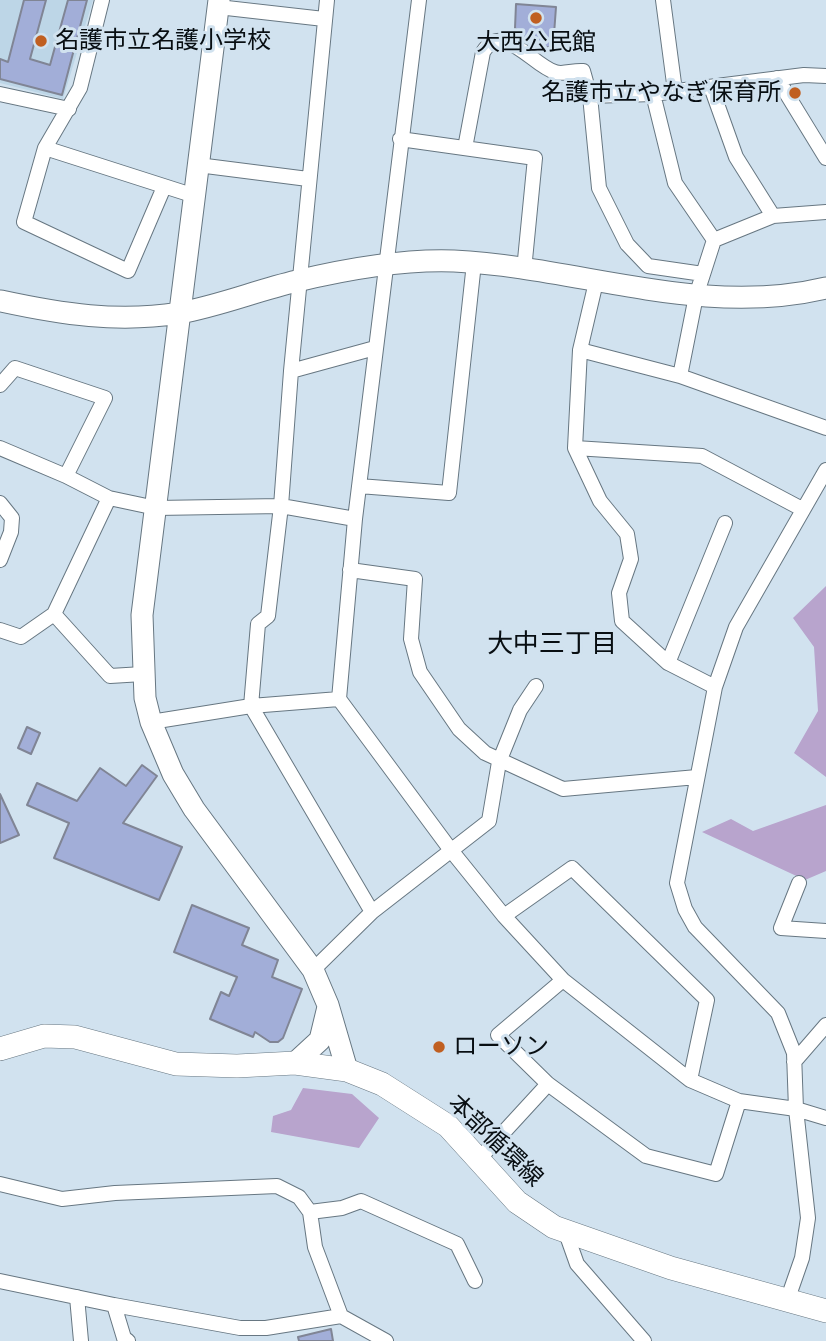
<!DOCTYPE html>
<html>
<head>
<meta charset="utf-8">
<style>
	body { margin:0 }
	canvas { display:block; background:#d1e2ef }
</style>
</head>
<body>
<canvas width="826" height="1341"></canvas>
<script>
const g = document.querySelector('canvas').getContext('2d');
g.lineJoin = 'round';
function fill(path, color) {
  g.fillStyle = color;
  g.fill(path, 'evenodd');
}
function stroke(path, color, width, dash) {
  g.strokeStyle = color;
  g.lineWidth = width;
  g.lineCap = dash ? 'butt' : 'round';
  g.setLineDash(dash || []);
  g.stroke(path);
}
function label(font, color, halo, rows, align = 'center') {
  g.font = font + ' "Noto Serif","Noto Sans JP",serif';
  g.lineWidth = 6;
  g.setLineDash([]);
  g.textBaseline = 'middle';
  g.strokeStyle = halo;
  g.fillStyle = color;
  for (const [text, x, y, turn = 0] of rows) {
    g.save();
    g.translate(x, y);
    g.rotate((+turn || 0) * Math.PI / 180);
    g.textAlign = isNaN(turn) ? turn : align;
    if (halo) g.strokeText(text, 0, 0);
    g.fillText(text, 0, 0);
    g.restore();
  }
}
fill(new Path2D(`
	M0,0H93L63,99L0,83Z`), '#bdd6e7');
fill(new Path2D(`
	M826,586V777L794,753L818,711L814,647L793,618Z
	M826,805V871L805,880L702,832L731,819L753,831Z
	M303,1088L352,1094L379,1118L359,1148L271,1132L273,1116L291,1110Z`), '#b8a4cd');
const building = new Path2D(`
	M24,0H46L30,59L50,65L68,0H87L62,95L0,79V59L8,62Z
	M516,4L556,7L553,48L531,45L515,28Z
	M27,727L40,733L31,754L18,748Z
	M142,765L157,776L123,823L182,847L159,900L54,858L69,823L27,805L37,783L77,801L100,768L126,786Z
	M0,794L19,835L0,843Z
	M192,905L249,928L242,945L278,960L272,977L302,989L283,1038L278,1042H270L255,1032L253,1037L210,1019L221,992L229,996L237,977L174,952Z
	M331,1329L333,1341H299L298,1337Z`);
fill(building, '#a2aed8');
stroke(building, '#808595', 2);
const street = new Path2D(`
	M102,0L80,88L45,148L24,222L128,271L164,187
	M419,0L355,519L339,699L450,849L504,916L563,980L690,1080L739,1101L796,1109L826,1118
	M663,0L675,91
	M218,7L324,19
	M777,78L826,158
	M711,87L736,157L773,216
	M0,94L69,109
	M653,94L675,183L714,240
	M590,96L653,94L804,75L826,76
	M400,139L535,158L524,270
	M45,148L195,196
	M465,148L483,52C503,20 533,66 555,72C563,75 573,70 583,71L590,96L599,188L627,244L648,266L703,274
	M198,165L308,179
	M714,240L773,216L826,212
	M596,282L580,350L575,448L600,501L627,534L631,559L619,593L622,621L668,663L715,687
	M580,350L680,376L826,428
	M291,371L327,0
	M680,376L696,296L714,240
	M0,385L15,368L105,398L66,476L0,448
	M575,448L702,456L802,509
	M66,476L109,498L156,508L281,506L355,519
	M359,486L449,493L474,263
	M0,503L12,518L11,532L0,560
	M350,570L415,579L411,639L420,672L459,729L485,753L563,789L697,777
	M54,614L110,676L143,674
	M0,630L21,637L54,614L109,498
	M668,663L725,523
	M151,722L251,706L339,699
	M799,883L781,928L826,931
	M372,912L251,706L258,624L268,616L281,506L291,371L375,348
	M504,916L572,868L707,1000L690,1080
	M313,970L372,912L489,821L499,762L520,710L536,686
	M563,980L498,1035L548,1084L646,1156L716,1174L739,1101
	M794,1062L826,1025
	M480,1158L548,1084
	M0,1184L62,1199L115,1193L277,1186L299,1197L310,1212L315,1247L341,1316
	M310,1212L342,1208L361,1201L457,1244L475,1281
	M566,1233L577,1264L644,1341
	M0,1281L114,1305L240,1328H266L341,1316L386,1341
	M77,1297L81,1341
	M787,1301L802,1258L808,1218L796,1109L794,1053L778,1013L695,927L685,909L677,883L715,687L736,627L826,470
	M114,1305L124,1338L128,1341`);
const secondary = new Path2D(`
	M219,0L142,615L145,698L151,722L173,774L194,809L313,970L328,1005L347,1070
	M1,301C61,314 118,323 179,313C219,306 258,290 297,281C347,269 402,259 454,261C579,267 701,318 826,288
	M295,1063L320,1040L328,1007`);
const primary = new Path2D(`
	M0,1049L44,1036L75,1037L176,1064L237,1066L295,1063L347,1070L382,1084L448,1126L517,1202L554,1227L671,1268L826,1311`);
stroke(street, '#677782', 16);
stroke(secondary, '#677782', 23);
stroke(primary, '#677782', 24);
stroke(street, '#fff', 14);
stroke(secondary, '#fff', 21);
stroke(primary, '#fff', 23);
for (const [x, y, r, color] of [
	[536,18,7,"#c05f21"],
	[41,41,7,"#c05f21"],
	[795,93,7,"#c05f21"],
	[439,1047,7,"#c05f21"]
]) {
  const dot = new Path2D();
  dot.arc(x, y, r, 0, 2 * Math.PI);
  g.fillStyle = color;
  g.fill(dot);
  stroke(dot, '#d1e2ef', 2.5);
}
label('24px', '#080e12', '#d1e2ef', [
	["名護市立名護小学校",55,41],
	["大西公民館",536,43,"center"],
	["名護市立やなぎ保育所",781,93,"right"],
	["ローソン",453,1047]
], 'left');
label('24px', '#080e12', '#d1e2ef', [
	["本部循環線",495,1141,44]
]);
label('26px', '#080e12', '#d1e2ef', [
	["大中三丁目",552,645]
]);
</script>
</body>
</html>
